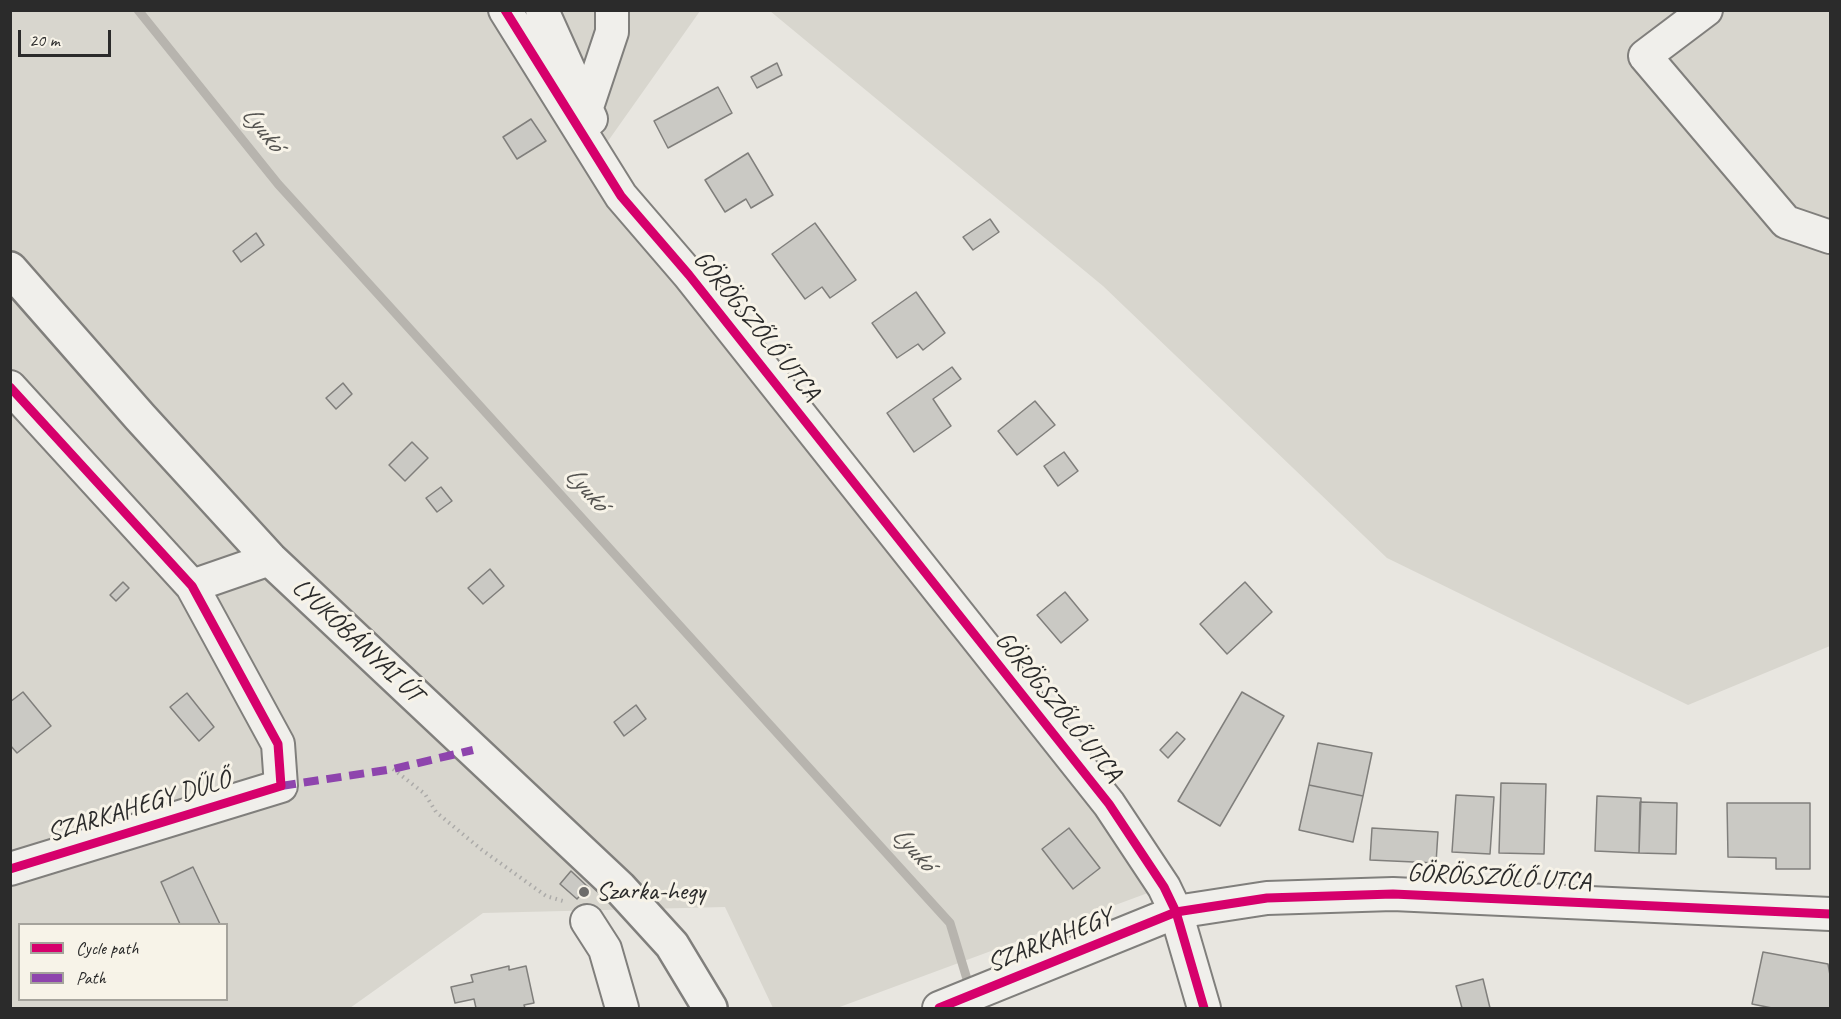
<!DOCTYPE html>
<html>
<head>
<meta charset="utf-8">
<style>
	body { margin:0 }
	#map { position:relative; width:1841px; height:1019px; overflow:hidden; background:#e8e6e0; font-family:Caveat,sans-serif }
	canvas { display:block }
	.frame { position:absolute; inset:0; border:12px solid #2b2b2b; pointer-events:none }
	.legend { position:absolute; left:18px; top:923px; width:210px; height:78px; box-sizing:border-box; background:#f7f3e8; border:2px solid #a5a39c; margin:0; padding:8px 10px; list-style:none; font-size:18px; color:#2b2b2b }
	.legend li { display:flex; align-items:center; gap:12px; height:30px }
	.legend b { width:30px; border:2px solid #a5a39c }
	.scale { position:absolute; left:18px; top:30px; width:93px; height:27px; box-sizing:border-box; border:3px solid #2b2b2b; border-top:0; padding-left:8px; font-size:18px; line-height:21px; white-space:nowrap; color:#2b2b2b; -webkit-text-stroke:4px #f7f3e8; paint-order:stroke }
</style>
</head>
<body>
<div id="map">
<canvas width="1841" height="1019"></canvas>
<div class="frame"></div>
<ul class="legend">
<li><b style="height:8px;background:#d6006c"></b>Cycle path</li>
<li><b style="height:8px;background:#8e44ad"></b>Path</li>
</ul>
<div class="scale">20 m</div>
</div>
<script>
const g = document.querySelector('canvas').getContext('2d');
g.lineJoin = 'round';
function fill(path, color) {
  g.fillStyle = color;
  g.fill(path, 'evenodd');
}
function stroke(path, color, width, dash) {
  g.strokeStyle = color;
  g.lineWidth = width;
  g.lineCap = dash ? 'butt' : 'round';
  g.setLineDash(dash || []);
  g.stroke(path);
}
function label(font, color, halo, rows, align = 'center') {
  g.font = font + ' Caveat,sans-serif';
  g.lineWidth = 6;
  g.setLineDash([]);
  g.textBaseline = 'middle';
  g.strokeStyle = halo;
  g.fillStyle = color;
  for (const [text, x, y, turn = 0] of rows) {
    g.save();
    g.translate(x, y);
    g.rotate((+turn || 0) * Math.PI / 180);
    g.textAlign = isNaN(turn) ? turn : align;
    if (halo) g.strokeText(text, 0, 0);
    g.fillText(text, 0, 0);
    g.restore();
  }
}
fill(new Path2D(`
	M10,11H700L601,151L1164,887L837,1008H773L725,907L483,913L350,1008H11ZM20,924H226V1000H20Z
	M770,11H1830V646L1688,705L1387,558L1103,286Z`), '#d8d6ce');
stroke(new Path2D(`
	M138,10L278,184L950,923L970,989`), '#b7b4ae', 9);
const building = new Path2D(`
	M777,63L782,75L757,88L751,77Z
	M718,87L732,113L668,148L654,121Z
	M531,119L546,141L517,159L503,137Z
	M748,153L773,195L751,208L746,199L725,212L705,180Z
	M990,219L999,232L973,250L963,237Z
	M815,223L856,280L830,298L822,287L805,299L772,254Z
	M256,233L264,245L241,262L233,251Z
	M916,292L945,333L923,350L918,344L897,358L872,323Z
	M952,367L961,379L933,399L951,426L914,452L887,413Z
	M343,383L352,394L336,409L326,398Z
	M1035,401L1055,425L1017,455L998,431Z
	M412,442L428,458L405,481L389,465Z
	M1064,452L1078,471L1058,486L1044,466Z
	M441,487L452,501L437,512L426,498Z
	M490,569L504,586L483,604L468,588Z
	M123,582L129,588L116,601L110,595Z
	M1245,582L1272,612L1227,654L1200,624Z
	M1065,592L1088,620L1061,643L1037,615Z
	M23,692L51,726L17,753L10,745V702Z
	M1242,692L1284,716L1220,826L1178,801Z
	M187,693L214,727L199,741L170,707Z
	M636,705L646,719L624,736L614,722Z
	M1177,732L1185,739L1168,758L1160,750Z
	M1318,743L1372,753L1363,796L1309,785Z
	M1501,783L1546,784L1544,854L1499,853Z
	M1309,785L1363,796L1353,842L1299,830Z
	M1456,795L1494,797L1490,854L1452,852Z
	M1597,796L1641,798L1639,853L1595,851Z
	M1640,802L1677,803L1676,854L1639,853Z
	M1727,803H1810V869H1776V858L1728,857Z
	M1069,828L1100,868L1073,889L1042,849Z
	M1372,828L1438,832L1436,863L1370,860Z
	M193,867L220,924H180L161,882Z
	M571,871L588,887L577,899L560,884Z
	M1763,952L1828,964L1830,975V1008H1772L1752,1004Z
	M509,966V970L526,966L534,1003L524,1005L525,1008H476L474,999L455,1003L451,987L473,982L471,975Z
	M1483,979L1490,1008H1462L1456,986Z`);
fill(building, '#cac9c4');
stroke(building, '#807f7c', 1.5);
const street = new Path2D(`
	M505,10L621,196L689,275L1109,804L1164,887L1176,912L1204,1008
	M542,10L591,119
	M1706,10L1645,56L1786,222L1830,237
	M587,107L612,32V10
	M10,387L192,586L278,744L281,786L10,869
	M192,586L270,559
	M587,921L605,949L622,1008
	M939,1008L1176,912L1267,898L1393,894L1830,914`);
const secondary = new Path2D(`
	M10,269L140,417L270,559L620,888L672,945L710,1008`);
stroke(street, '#807f7c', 36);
stroke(secondary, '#807f7c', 38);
stroke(new Path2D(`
	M393,769L425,794L436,812L482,850L546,896L563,901`), '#acaba9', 4, [1.5, 4.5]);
stroke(street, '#f0efeb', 32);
stroke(secondary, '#f0efeb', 33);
stroke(new Path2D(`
	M281,786L393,769L473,750`), '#8e44ad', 8, [15, 8]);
stroke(new Path2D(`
	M505,10L621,196L689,275L1109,804L1164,887L1176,912L1204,1008
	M10,387L192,586L278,744L281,786L10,869
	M939,1008L1176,912L1267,898L1393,894L1830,914`), '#d6006c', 9);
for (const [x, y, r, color] of [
	[584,892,6,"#6d6c6a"]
]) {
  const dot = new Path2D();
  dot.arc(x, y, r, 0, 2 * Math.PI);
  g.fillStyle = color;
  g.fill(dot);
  stroke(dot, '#f7f3e8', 2);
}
label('26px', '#2b2b2b', '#f7f3e8', [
	["GÖRÖGSZŐLŐ UTCA",756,326,51],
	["LYUKÓBÁNYAI ÚT",357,641,43],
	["GÖRÖGSZŐLŐ UTCA",1058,707,51],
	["SZARKAHEGY DŰLŐ",139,807,-17],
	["GÖRÖGSZŐLŐ UTCA",1499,878,3],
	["SZARKAHEGY",1050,941,-22]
]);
label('26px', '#2b2b2b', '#f7f3e8', [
	["Szarka-hegy",596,892]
], 'left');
label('italic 27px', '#555451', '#f7f3e8', [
	["Lyukó",262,129,51],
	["Lyukó",586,489,48],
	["Lyukó",913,849,48]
]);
</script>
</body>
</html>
